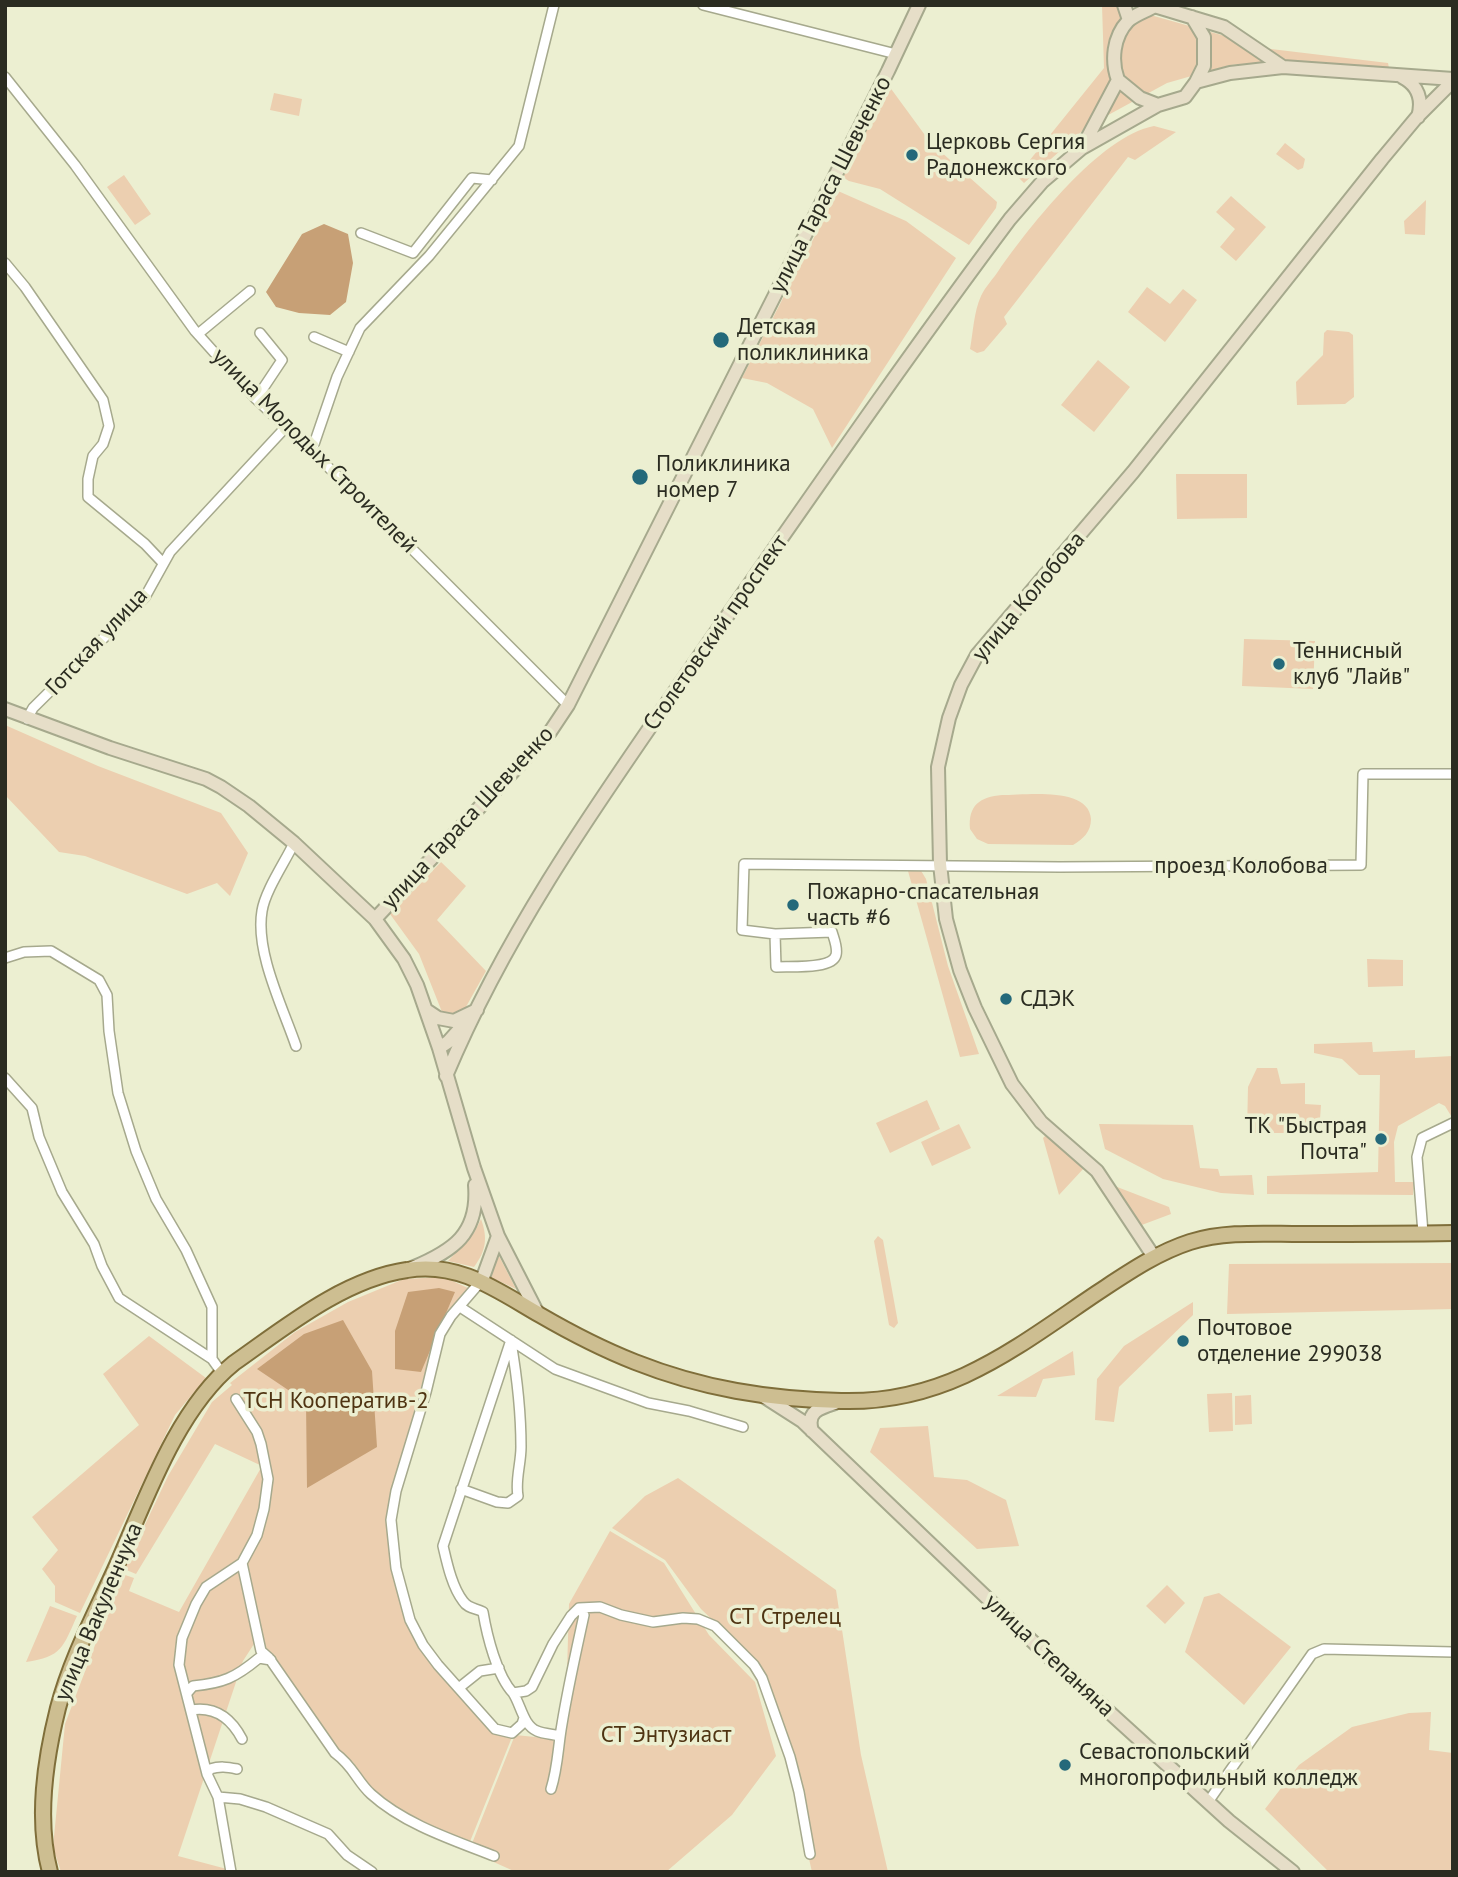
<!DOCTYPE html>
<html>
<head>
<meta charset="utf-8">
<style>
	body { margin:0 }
	#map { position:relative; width:1458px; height:1877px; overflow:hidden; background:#ecefd1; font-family:"PT Sans",sans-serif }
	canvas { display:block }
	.frame { position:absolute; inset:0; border:7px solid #2b2c21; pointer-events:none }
</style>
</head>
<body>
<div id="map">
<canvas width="1458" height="1877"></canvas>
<div class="frame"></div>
</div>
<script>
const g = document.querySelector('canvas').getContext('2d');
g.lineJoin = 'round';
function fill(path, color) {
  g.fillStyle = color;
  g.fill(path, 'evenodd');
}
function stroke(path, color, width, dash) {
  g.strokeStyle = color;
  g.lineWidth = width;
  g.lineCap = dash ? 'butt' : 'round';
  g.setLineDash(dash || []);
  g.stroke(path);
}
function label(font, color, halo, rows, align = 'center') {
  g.font = font + ' "PT Sans",sans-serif';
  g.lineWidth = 7;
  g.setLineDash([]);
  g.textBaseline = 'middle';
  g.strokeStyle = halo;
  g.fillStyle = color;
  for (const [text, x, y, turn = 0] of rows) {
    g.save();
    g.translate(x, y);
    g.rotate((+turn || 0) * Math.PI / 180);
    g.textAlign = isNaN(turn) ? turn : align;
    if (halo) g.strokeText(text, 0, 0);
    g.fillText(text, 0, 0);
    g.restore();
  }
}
fill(new Path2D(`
	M1102,5H1115L1271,49L1388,63L1389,68L1276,62L1230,65L1167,83L1088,126L1024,183L1017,176L1104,68Z
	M889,86L930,142L997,202L996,208L969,245L880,189L849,181L841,176Z
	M274,93L302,99L299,116L270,110Z
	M1154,126L1176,132L1135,160L1128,157L1004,317L1007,324L984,351L977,353L970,349C973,332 974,311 981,296C985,287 994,278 999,270C1030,226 1100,136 1154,126Z
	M1285,143L1305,159L1303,168L1298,170L1276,154Z
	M124,175L151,214L135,225L107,187Z
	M838,191L906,221L956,258L832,448L813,409L767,383L742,378Z
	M1231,196L1266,227L1236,261L1220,247L1235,229L1216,212Z
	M1426,200L1425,235L1405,234L1404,221Z
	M1147,287L1170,304L1183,289L1197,300L1165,342L1128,312Z
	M1327,330L1349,332L1353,335L1354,397L1345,404L1297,405L1296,382L1323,355L1324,333Z
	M1098,360L1130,387L1094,432L1061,405Z
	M1176,474H1247V518L1177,519Z
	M1244,639L1315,641L1313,689L1242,686Z
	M5,725L98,766L221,813L248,853L230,896L217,883L187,894L85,856L59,852L5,795Z
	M1002,795C1025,795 1089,786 1091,819C1091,832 1083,839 1073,845L988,844L977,839L970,829C968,805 980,797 1002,795Z
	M441,862L466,886L437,920L486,971L462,1014L442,1012L419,954L390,914Z
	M920,869L926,879L948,966L979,1054L960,1057L908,871Z
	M1367,959L1403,960V986L1368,987Z
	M1372,1042L1373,1052L1415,1050V1058L1453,1056V1119L1445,1106L1439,1103L1398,1126L1394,1142L1395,1182H1414L1413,1195L1267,1194V1176L1378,1172L1380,1075H1359L1342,1059L1314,1053V1044Z
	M1257,1068H1277L1281,1084L1305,1083V1104L1321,1105L1319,1133H1247L1248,1087Z
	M927,1100L940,1129L890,1153L876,1123Z
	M959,1124L971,1148L932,1166L921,1142Z
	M1099,1124L1193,1125L1200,1168L1218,1169L1220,1176L1252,1175L1254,1195L1221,1193L1163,1179L1105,1149Z
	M1048,1133L1085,1167L1059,1195L1043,1138Z
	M1112,1185L1169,1207L1171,1214L1139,1226Z
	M481,1219C488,1238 486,1251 474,1267L448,1261L474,1233Z
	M878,1236L883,1240L898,1323L894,1328L889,1325L874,1241Z
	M498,1254L516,1289L488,1276Z
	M1453,1263V1309L1227,1314L1229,1264Z
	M444,1277L470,1289L439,1322L393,1489L387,1520L389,1543L405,1618L494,1731L512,1737L467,1849L417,1821L373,1790L353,1762L338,1752L265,1649L261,1633L243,1661L178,1856L238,1872H61L53,1847L65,1724L122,1574L134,1578L129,1591L179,1612L262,1466L215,1444L136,1574L124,1569L168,1476L212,1402L232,1385L230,1383L295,1332L348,1302L404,1279Z
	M1193,1302V1315L1119,1387L1114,1422L1095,1420L1097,1379L1124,1346Z
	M149,1336L206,1378L175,1415L80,1613L55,1602V1586L42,1569L58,1550L32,1517L139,1425L103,1374Z
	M1073,1351L1075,1375L1043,1379L1036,1397L997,1396Z
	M1232,1393L1233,1431L1209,1432L1207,1394Z
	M1251,1395L1252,1424L1235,1425V1396Z
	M928,1426L934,1477L967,1480L1006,1500L1019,1546L977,1549L870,1452L880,1428Z
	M678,1478L836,1590L861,1755L888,1872H812L768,1678L762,1667L701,1609L665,1560L612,1528L645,1496Z
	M610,1531L664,1563L709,1635L755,1682L776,1756L732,1815L666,1872H516L469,1851L515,1735L565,1740L569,1604Z
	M1167,1585L1185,1603L1165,1624L1146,1606Z
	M1219,1593L1291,1647L1244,1705L1185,1652L1204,1597Z
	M50,1606L77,1616C63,1647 62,1657 26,1662Z
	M1431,1712L1429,1750L1453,1753V1872H1329L1265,1809L1299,1765L1352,1727L1409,1713Z`), '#eccfb0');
fill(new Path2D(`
	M324,224L348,234L353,263L346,302L330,315L299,313L276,307L266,292L302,234Z
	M439,1288L455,1292L421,1372L395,1369V1331L408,1292Z
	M343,1320L372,1371L377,1447L307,1488L306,1402L257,1369L304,1334Z`), '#c7a076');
const street = new Path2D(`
	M703,5L896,54
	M5,77L75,165L195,331L256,399L362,499L568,705
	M361,233L413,253L472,178L492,180
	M5,263L25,287L103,400L109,426L103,444L93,456L88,479V497L145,544L163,563
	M198,334L250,291
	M314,337L349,352
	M256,399L282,360L260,333
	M312,450L337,377L360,328L429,256L519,146L554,5
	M27,719L33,708L145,597L170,552L285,428
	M294,843C285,862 265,891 262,911C255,952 283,1008 296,1046
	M775,934L832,932C834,939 838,948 836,955C832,970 789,966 776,967L775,934L742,930L744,864L1060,867L1361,865L1363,774H1453
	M5,958L24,952L51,951L99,980L107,995L109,1031L118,1093L136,1151L156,1199L186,1250L212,1307V1359L222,1373
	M5,1078L32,1108L39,1137L62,1192L94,1244L102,1266L119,1298L212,1359
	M1423,1233L1417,1157L1422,1138L1453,1123
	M482,1280L451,1316L440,1334L426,1392L396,1491L391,1520L396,1568L410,1620L423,1645L438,1665L495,1729L512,1733L522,1724L524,1718
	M460,1307L555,1369L648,1403L689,1411L743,1427
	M511,1340L443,1546C447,1563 452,1587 463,1601C468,1609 476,1608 483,1612C487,1636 497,1676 513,1693L526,1691L532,1687L553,1644L571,1616L579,1608L600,1607L621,1615L653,1622L683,1618L698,1619L715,1626L754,1665L762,1678L790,1757L799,1792L810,1854
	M461,1489L497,1502L508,1503L518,1496C515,1480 521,1464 521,1447C521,1411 517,1377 511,1342
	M242,1563L261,1651L269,1658L335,1753C354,1767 356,1780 371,1794C404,1824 453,1840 494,1856
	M460,1687L480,1671L499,1668
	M187,1693L193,1686C223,1683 235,1678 259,1658L271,1660
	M513,1693C521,1705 523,1725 537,1731C544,1734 553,1734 560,1736
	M191,1710C215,1706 231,1718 242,1739
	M207,1774L210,1769C220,1766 227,1767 237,1769
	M551,1789C558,1767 558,1746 562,1724C568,1687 576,1652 584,1615L579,1608
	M218,1797L240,1799L266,1807L328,1834L347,1855L372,1872
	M1208,1802L1312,1654L1324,1649L1453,1652
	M231,1872L218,1797L207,1774L179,1665L182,1638L196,1604L206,1587L242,1563L257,1535L264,1509L268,1479L261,1444L257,1432L236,1399`);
const secondary = new Path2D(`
	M1124,5L1129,20
	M1151,5L1224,27L1283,67
	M1402,77C1418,85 1423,100 1418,117
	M1118,80L1140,98L1158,105
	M1196,82L1230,73L1283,67L1453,79
	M1082,148L1118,80C1111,61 1113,37 1128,21C1134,15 1146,11 1153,7
	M5,709L110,748L206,779L221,787L249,806L294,843L375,919L404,959L417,985L439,1048L474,1168L498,1236L538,1314
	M375,919L550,732L568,705L888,71L919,5
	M426,1010L438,1018L454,1021L477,1010
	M439,1048L448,1042L465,1023
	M446,1076C510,923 607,790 700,655C802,509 903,362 1010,219L1042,182L1082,148L1158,105L1185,97L1196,82L1204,66V37L1192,17
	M1154,1257L1097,1171L1041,1122L1012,1084L975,1008L960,970L946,919L940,864L938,767L949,718L961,685L977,655L1133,472L1382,159L1417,117L1453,81
	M412,1268C453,1251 479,1234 475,1185
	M482,1280L498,1236
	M763,1396L802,1421L1053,1661L1229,1821L1293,1872
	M812,1431C806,1412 819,1408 835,1403`);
const primary = new Path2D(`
	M50,1872C36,1819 45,1760 58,1708C71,1658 96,1612 117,1565C146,1499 177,1409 234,1363C284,1328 344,1279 407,1270C459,1261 498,1291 540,1315C571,1333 602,1349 635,1362C703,1389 768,1399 841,1401C947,1404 1014,1349 1097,1293C1126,1274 1156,1253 1190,1242C1226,1231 1263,1234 1301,1234C1351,1234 1402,1234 1453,1233`);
stroke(street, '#a6a98d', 12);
stroke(secondary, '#a6a98d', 16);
stroke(primary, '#7f6e3a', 18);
stroke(street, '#fff', 9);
stroke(secondary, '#e6dec8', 12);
stroke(primary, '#cdbe91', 14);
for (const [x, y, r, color] of [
	[912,155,7,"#24697a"],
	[721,340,9,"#24697a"],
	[640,477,9,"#24697a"],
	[1279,664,7,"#24697a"],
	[793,905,7,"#24697a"],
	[1006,999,7,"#24697a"],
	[1381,1139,7,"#24697a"],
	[1183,1341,7,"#24697a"],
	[1065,1765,7,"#24697a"]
]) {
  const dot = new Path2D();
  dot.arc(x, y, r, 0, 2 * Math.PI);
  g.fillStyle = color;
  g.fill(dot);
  stroke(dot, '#ecefd1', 2.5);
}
label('23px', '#2b2c21', '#ecefd1', [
	["Церковь Сергия",926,142],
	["Радонежского",926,168],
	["Детская",737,327],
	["поликлиника",737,353],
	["Поликлиника",656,464],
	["номер 7",656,490],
	["Теннисный",1293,651],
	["клуб \"Лайв\"",1293,677],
	["Пожарно-спасательная",807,892],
	["часть #6",807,918],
	["СДЭК",1020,999],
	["ТК \"Быстрая",1367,1126,"right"],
	["Почта\"",1367,1152,"right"],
	["Почтовое",1197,1328],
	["отделение 299038",1197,1354],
	["Севастопольский",1079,1752],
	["многопрофильный колледж",1079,1778]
], 'left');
label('23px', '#2b2c21', '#ecefd1', [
	["улица Тараса Шевченко",831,185,-63],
	["улица Молодых Строителей",314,451,45],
	["улица Колобова",1029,597,-50],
	["Столетовский проспект",716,633,-55],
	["Готская улица",97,642,-47],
	["улица Тараса Шевченко",468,818,-47],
	["проезд Колобова",1241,866],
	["улица Вакуленчука",99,1612,-67],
	["улица Степаняна",1049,1656,43]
]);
label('23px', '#4f3412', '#ecefd1', [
	["ТСН Кооператив-2",336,1401],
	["СТ Стрелец",785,1617],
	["СТ Энтузиаст",666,1735]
]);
</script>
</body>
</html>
